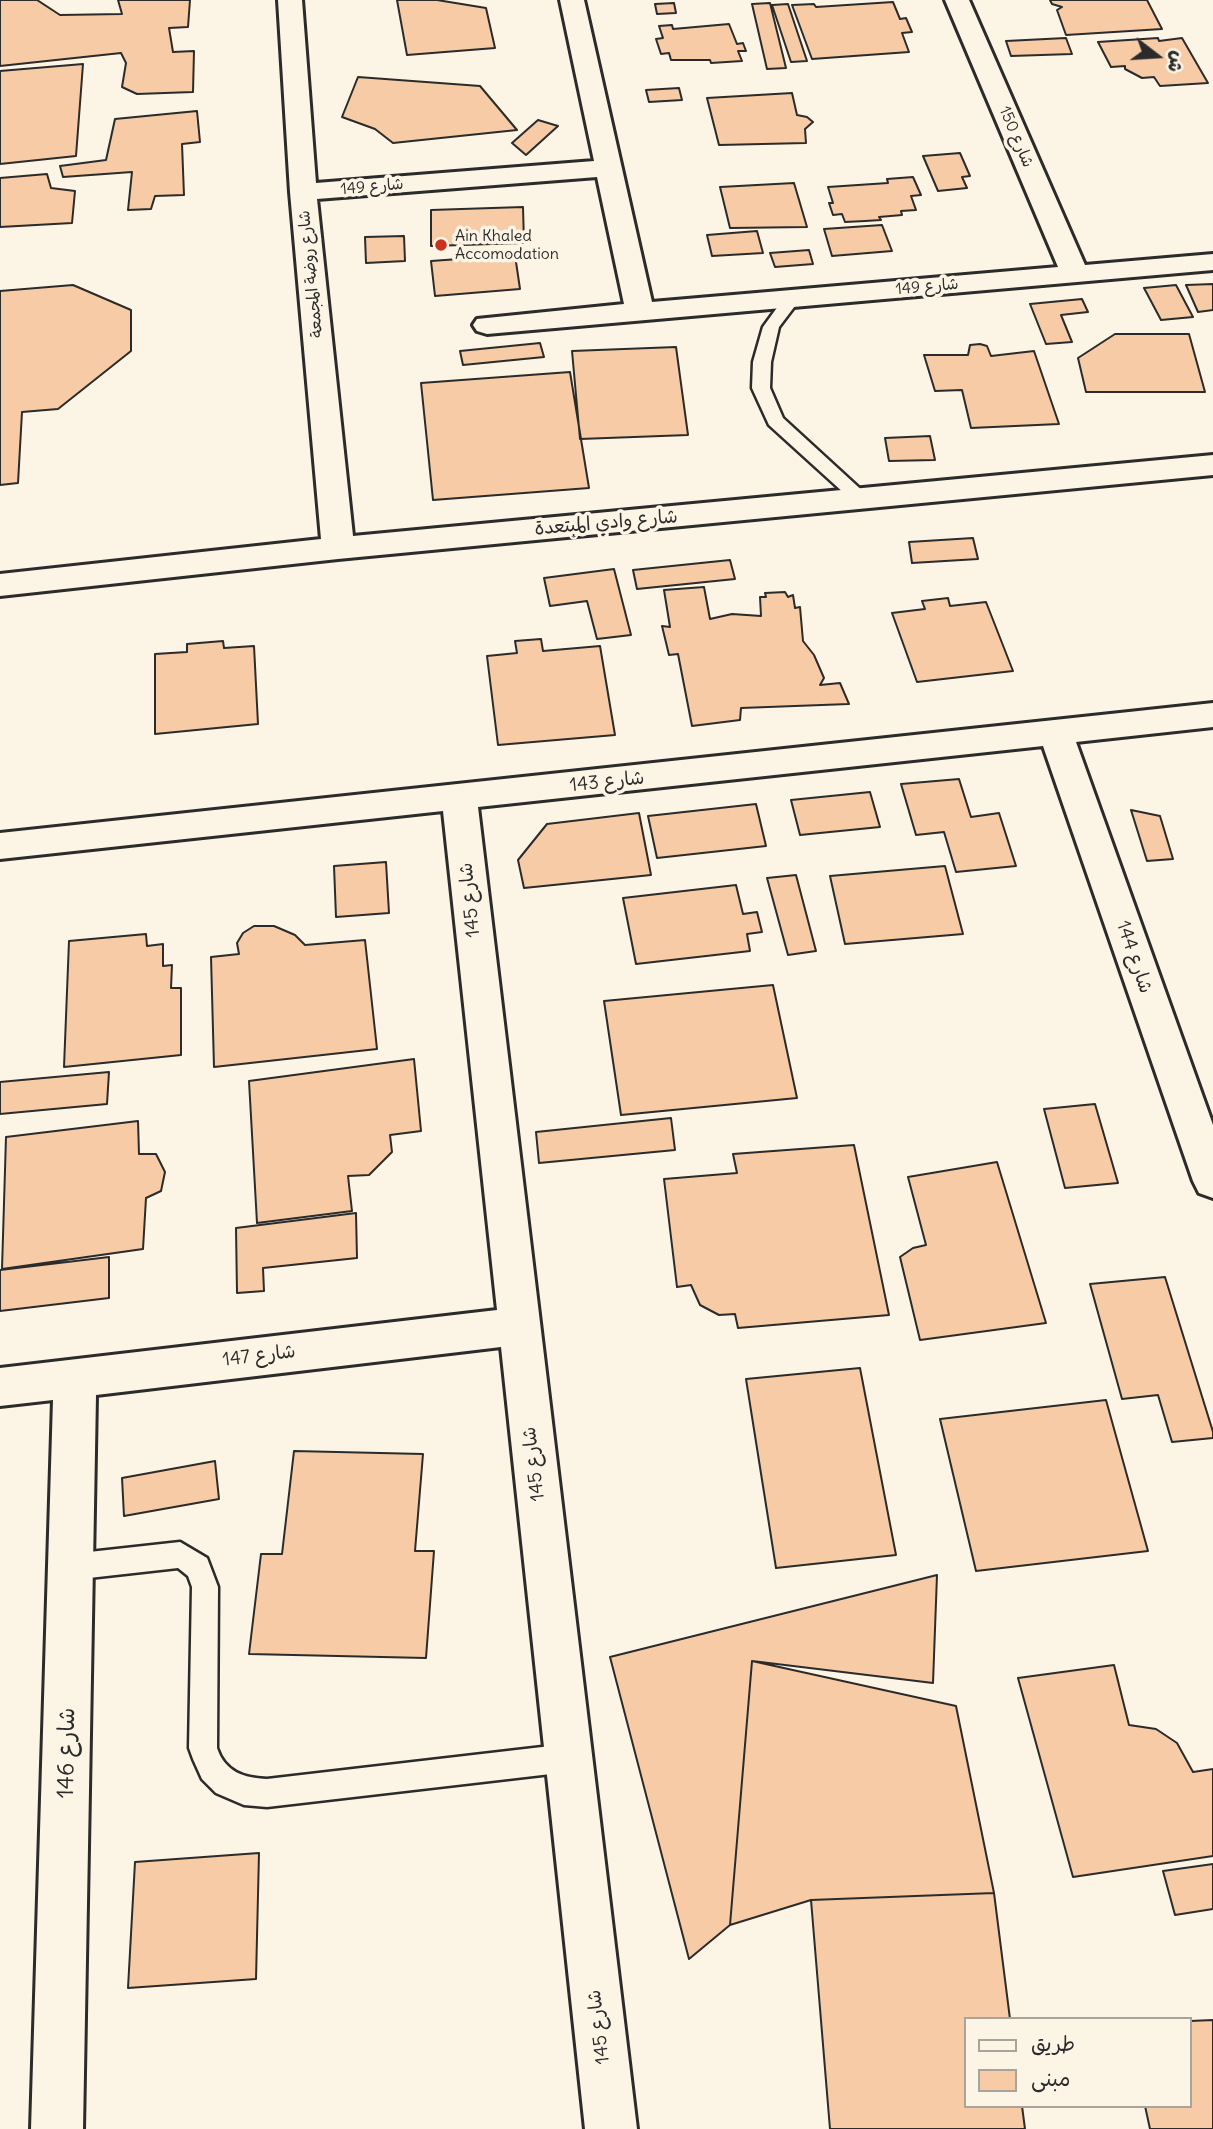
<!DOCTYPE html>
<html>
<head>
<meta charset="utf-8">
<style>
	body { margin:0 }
	#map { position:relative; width:1213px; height:2129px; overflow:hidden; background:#fcf5e5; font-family:Delius,"Playpen Sans Arabic",sans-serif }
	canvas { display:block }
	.legend { position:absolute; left:964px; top:2017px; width:228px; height:91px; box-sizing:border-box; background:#fcf5e5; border:2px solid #a8a49b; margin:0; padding:9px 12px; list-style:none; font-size:21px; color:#2b2b2b }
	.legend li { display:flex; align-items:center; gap:14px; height:35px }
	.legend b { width:35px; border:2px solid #a8a49b }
	.north { position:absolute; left:1122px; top:21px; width:70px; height:70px; -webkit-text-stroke:5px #fcf5e5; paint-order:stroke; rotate:107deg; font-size:19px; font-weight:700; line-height:28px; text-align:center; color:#2b2b2b }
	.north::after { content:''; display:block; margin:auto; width:24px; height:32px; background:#2b2b2b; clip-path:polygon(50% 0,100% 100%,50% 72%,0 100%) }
</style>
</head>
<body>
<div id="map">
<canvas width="1213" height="2129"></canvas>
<ul class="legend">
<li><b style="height:9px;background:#fcf5e5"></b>طريق</li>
<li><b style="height:19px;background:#f6cba5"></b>مبنى</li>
</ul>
<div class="north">ش</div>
</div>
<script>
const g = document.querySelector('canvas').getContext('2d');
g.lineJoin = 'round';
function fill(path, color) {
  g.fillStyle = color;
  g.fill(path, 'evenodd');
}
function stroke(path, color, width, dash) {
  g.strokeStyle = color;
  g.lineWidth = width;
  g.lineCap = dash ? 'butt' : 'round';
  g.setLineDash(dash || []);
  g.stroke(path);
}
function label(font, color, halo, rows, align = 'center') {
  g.font = font + ' Delius,"Playpen Sans Arabic",sans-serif';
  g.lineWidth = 7;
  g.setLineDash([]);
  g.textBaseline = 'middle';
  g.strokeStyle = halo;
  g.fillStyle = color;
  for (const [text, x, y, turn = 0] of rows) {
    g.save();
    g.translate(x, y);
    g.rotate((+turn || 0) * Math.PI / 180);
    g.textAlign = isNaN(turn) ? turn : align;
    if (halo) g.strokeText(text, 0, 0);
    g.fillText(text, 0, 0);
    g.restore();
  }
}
const building = new Path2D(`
	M0,0H37L60,15L122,14L118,0H190L188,27L169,28L173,52L194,51L193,92L137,94L122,87L126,63L121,53L0,66Z
	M397,0H437L486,8L495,48L407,55Z
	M1050,0H1147L1162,29L1066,35L1057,10L1062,7L1052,4Z
	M893,2L900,19L906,18L912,32L902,33L909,52L812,59L792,5L814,4L816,7Z
	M674,3L676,13L657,14L655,4Z
	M770,3L786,68L767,69L752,4Z
	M788,4L807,61L791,62L772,5Z
	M729,24L737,44L743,43L746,51H738L742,61L711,63L710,60H671L669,53L661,54L656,39L663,38L659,26L672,25L673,29Z
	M1066,38L1072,54L1011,56L1006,41Z
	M1158,38L1159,41L1182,38L1208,83L1160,86L1154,77L1142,78L1125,69V66L1111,67L1098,42Z
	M83,64L76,156L0,164V71Z
	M358,77L480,86L517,130L393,143L375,129L342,117Z
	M679,88L682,100L649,102L646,90Z
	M792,93L797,115L807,117L813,122L805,129L806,143L719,145L707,98Z
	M197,111L200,142L182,144L184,195L155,196L151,209L128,210L132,172L63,177L60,166L106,160L115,119Z
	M538,120L558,126L526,155L512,143Z
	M960,153L970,176L962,177L967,188L938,191L923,156Z
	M47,174L51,188L75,191L72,223L0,227V178Z
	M913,177L921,195L911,196L916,210L901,211L902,215L879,217L881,220L865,221L845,222L842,214L833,215L829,203H833L828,187L888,183L887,179Z
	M794,183L807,227L730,228L720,187Z
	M523,207L524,243L431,246V210Z
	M882,225L892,251L832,256L824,229Z
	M757,231L763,253L712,256L707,235Z
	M404,236L405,261L366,263L365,237Z
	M809,250L813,264L775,267L770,253Z
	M515,255L520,289L435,296L431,261Z
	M1213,284V310L1198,312L1186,285Z
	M73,285L131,310V351L58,409L22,412L18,483L0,485V291Z
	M1176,285L1193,317L1161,320L1144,288Z
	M1082,299L1088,312L1061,315L1072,342L1046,344L1030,304Z
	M1115,334H1189L1205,392H1086L1078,358Z
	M540,343L544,357L463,365L460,351Z
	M980,344L987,346L991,356L1034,351L1059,424L971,428L962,390L935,391L924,355H968L970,345Z
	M676,347L688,435L580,439L572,351Z
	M570,372L589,488L433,500L421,383Z
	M930,436L935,460L889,461L885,438Z
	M973,538L978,559L912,563L909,542Z
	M730,560L735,579L637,589L633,570Z
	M614,569L631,635L597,639L587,601L550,606L544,578Z
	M704,587L710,619L732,614L761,616L760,597H766L765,593L785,592L788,597L793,595L795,608L800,607L803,641L814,655L824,678L820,685L840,683L849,704L741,708L740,720L692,726L678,654L669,655L662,626L670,627L664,590Z
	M948,598L950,606L986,602L1013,671L917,682L892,613L925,609L922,601Z
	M541,639L543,651L600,646L615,735L498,745L487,656L517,653L515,641Z
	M223,641L224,648L254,646L258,724L155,734V654L187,652V644Z
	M959,779L971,817L999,813L1016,866L956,872L944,832L916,835L901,784Z
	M870,792L880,827L800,835L791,800Z
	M756,804L766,846L657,858L648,816Z
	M1131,810L1160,816L1173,859L1147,861Z
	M639,813L651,875L524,888L518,860L547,824Z
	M386,862L389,913L336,917L334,866Z
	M945,866L963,934L845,944L830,876Z
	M796,875L816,951L788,955L767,878Z
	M736,885L743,914L757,912L762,932L747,934L750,951L636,964L623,898Z
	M254,926H274L295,935L305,945L365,940L377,1049L214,1067L211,957L239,954L237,943L243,933Z
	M146,934L147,946L163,944V966L172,965L171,988H181V1055L64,1067L69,941Z
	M773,985L797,1098L621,1115L604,1001Z
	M414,1059L421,1131L390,1135L392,1152L369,1175L348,1176L352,1211L257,1223L249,1081Z
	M109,1072L107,1104L0,1114V1082Z
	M1095,1104L1118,1183L1065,1188L1044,1109Z
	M671,1118L675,1150L539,1163L536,1132Z
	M138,1121L139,1154H156L165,1172L161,1191L146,1198L143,1249L2,1269L6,1137Z
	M854,1145L889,1315L738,1328L735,1314L719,1315L700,1305L691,1285L677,1287L664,1179L737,1173L733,1154Z
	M997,1162L1046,1323L920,1340L900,1257L913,1248L926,1245L908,1177Z
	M356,1213L357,1258L263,1268L264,1291L237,1293L236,1228Z
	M109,1257V1298L0,1311V1270Z
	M1165,1277L1213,1432V1438L1172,1442L1158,1395L1122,1399L1090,1284Z
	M860,1368L896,1555L776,1568L746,1379Z
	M1106,1400L1148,1551L976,1571L940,1419Z
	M294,1451L423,1454L415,1551H434L426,1658L249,1654L261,1554H282Z
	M215,1461L219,1499L124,1516L122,1478Z
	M937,1575L933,1683L752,1661L730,1925L689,1959L610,1657Z
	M752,1661L956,1706L994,1893L811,1900L730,1925Z
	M1114,1665L1129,1725L1156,1729L1177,1743L1193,1772L1213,1769V1856L1073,1877L1018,1678Z
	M259,1853L256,1979L128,1988L135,1862Z
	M1213,1864V1909L1175,1915L1163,1871Z
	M994,1893L1010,2019H966V2106H1022L1025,2129H830L811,1900Z
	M1213,2020V2129H1150L1145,2106H1190V2021Z`);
fill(building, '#f6cba5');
stroke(building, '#2b2b2b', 2);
const lane = new Path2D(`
	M793,293L801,298L779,327L771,362L770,388L783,418L867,495L870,499L867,503H855L769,425L752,388L753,362L763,327L787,294Z
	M180,1542L207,1558L218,1587L217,1748C225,1772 244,1778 267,1779L568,1744L578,1748L582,1758L578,1768L568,1772L267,1807L244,1805L216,1793L202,1779L193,1759L189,1748L192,1587L188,1576L178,1568L71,1580L62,1576L58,1567L62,1558L71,1554Z`);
const street = new Path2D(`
	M278,0H302L316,183L594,161L560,0H584L652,302L1058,267L945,0H969L1085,265L1213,254V270L487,334L477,331L473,325L477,319L624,304L597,177L317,199L353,536L1213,455V475L338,559L0,596V574L321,539L290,192Z
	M1213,703V727L1076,742L1213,1125V1198L1199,1193L1193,1181L1043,746L478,807L637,2129H585L501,1347L96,1395L83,2129H31L53,1400L0,1406V1368L497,1310L443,811L0,859V833Z`);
stroke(lane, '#2b2b2b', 5);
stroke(street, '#2b2b2b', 6);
fill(lane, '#fcf5e5');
fill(street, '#fcf5e5');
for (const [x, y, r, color] of [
	[441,245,7,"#c8321e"]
]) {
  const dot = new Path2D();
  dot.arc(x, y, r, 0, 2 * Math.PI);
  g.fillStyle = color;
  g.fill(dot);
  stroke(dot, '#fcf5e5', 2.5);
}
label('16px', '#2b2b2b', '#fcf5e5', [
	["شارع 150",1016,137,67],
	["شارع 149",372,187,-5],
	["شارع روضة المجمعة",311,274,-96],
	["شارع 149",927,287,-5]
]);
label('16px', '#2b2b2b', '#fcf5e5', [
	["Ain Khaled",455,236],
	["Accomodation",455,254]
], 'left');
label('19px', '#2b2b2b', '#fcf5e5', [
	["شارع وادي المبتعدة",606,523,-5],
	["شارع 143",607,782,-6],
	["شارع 145",470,900,-96],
	["شارع 144",1134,957,71],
	["شارع 147",259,1356,-7],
	["شارع 145",534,1464,-97],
	["شارع 145",599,2027,-97]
]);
label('23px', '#2b2b2b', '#fcf5e5', [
	["شارع 146",67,1753,-89]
]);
</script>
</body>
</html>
